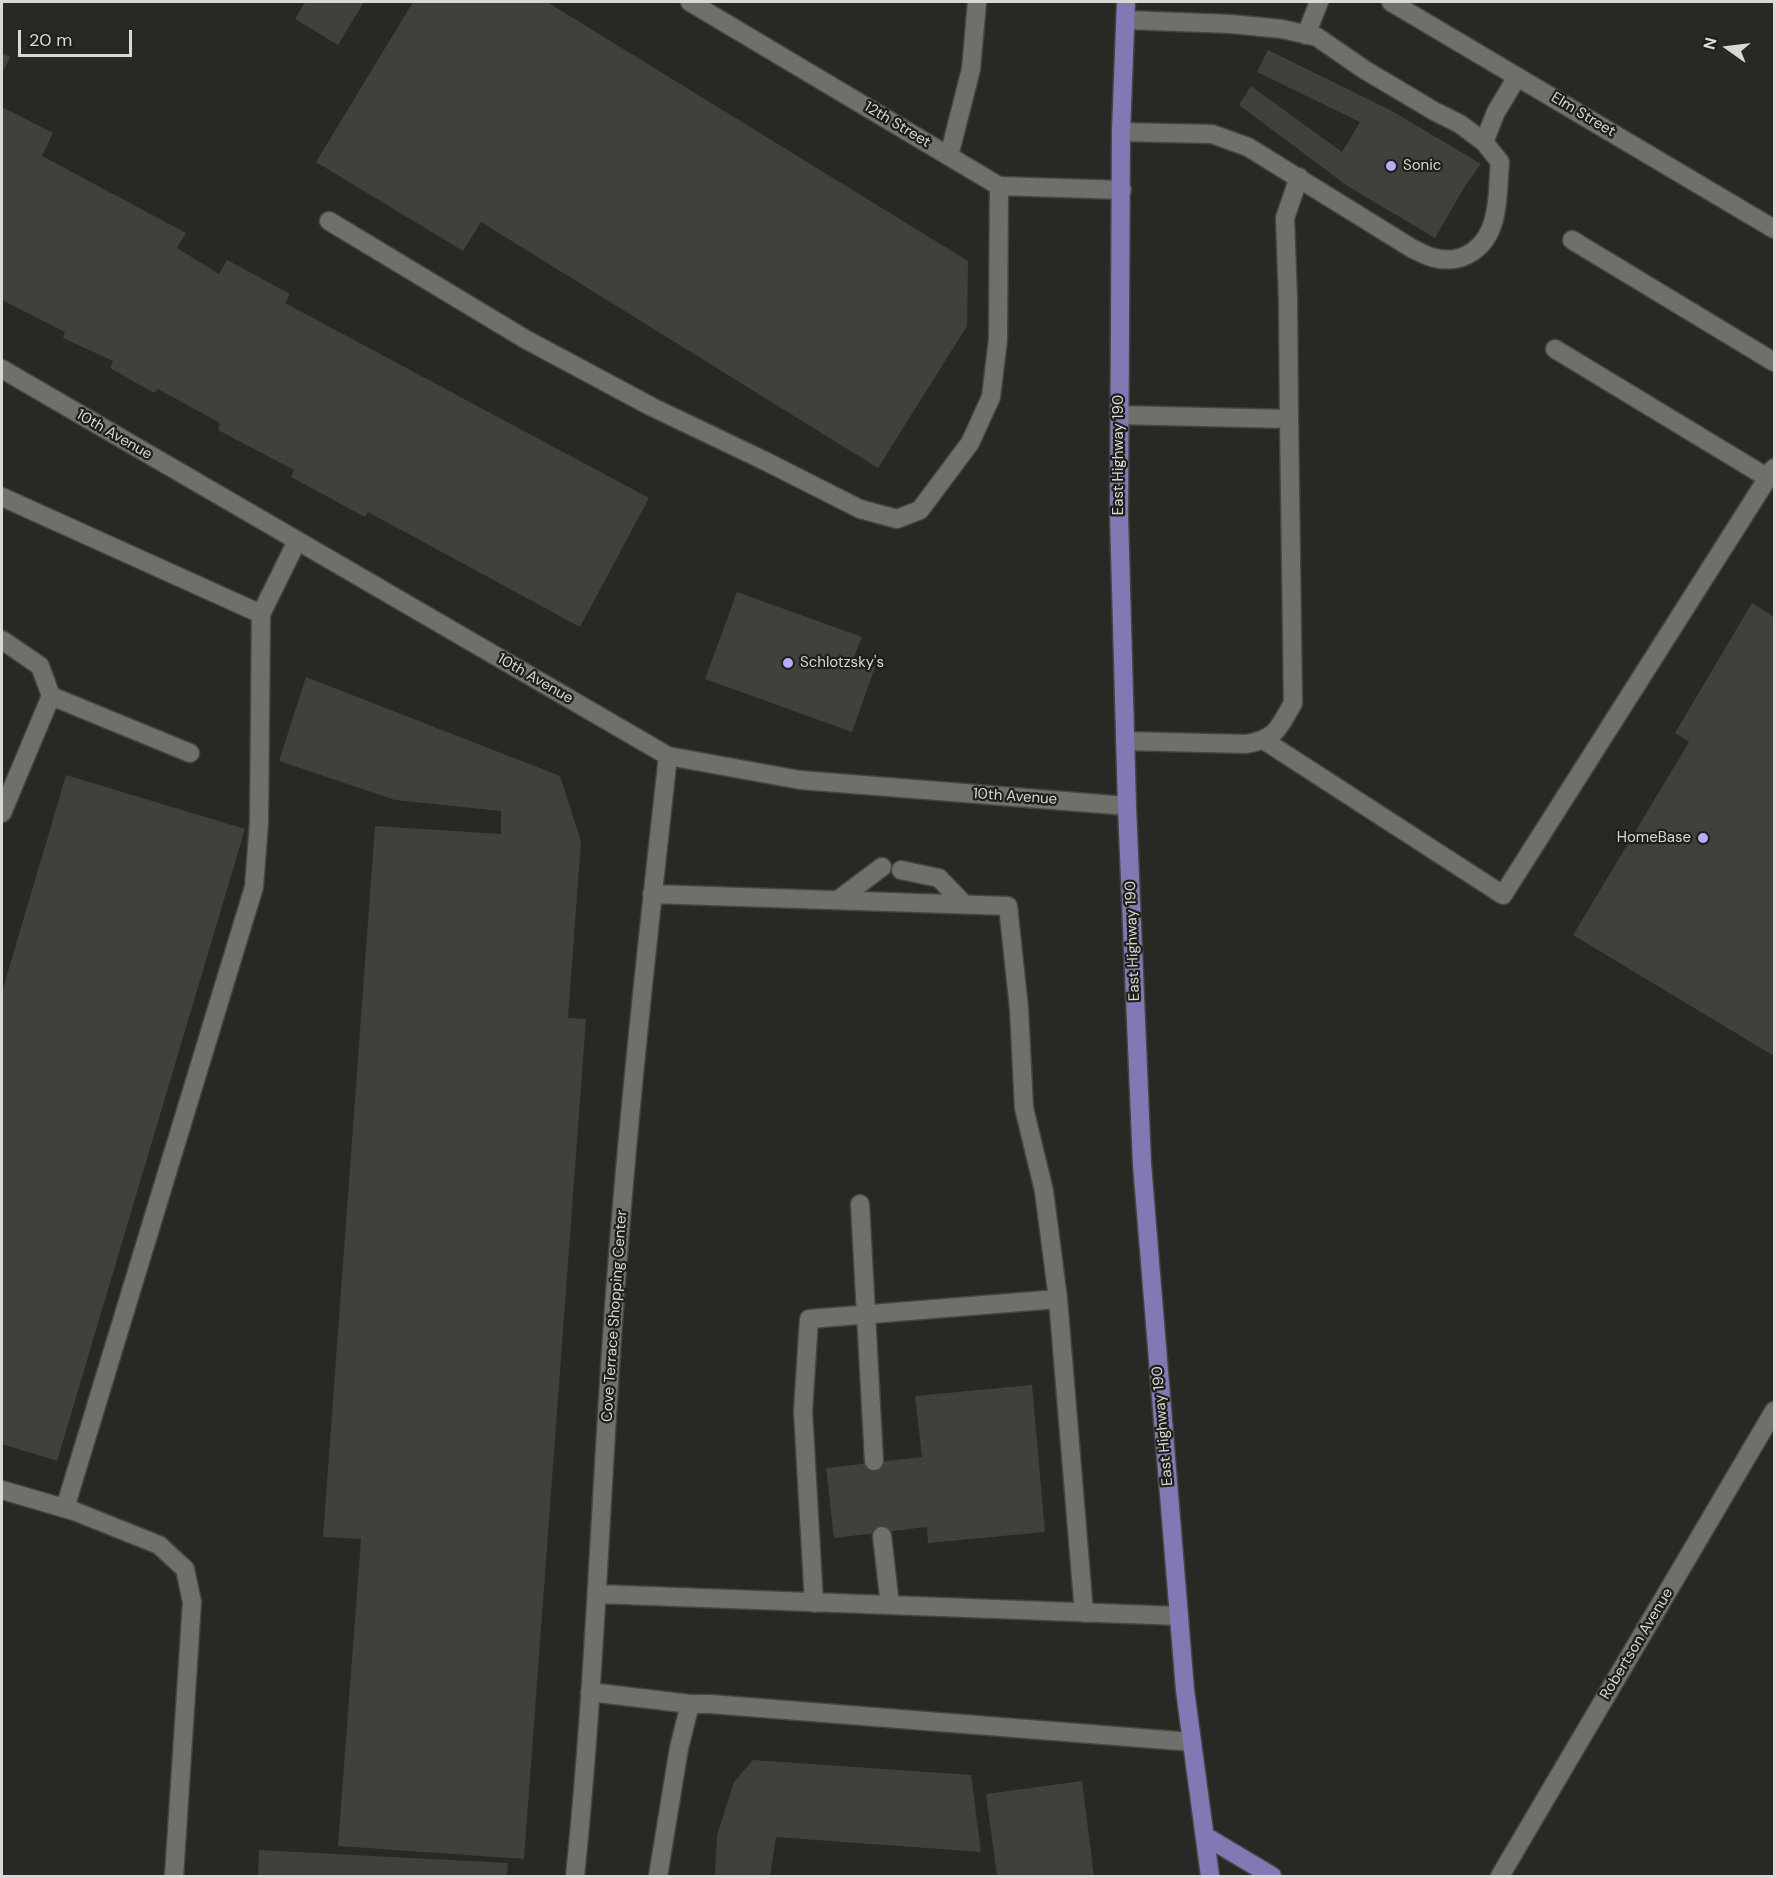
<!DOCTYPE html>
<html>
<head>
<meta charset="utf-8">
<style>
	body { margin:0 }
	#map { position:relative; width:1776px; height:1878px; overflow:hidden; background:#282824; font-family:"DM Sans",sans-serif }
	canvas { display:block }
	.frame { position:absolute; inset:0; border:3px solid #d8d8d6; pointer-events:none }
	.north { position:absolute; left:1698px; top:18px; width:60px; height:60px; -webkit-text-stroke:4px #1e1e1b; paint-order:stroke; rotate:284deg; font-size:16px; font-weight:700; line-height:24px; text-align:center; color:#d8d8d6 }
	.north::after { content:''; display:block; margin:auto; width:21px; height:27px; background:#d8d8d6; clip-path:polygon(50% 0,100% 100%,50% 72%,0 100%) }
	.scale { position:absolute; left:18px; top:30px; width:114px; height:27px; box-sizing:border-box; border:3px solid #d8d8d6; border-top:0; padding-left:8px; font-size:18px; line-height:21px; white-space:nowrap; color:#d8d8d6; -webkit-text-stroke:4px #1e1e1b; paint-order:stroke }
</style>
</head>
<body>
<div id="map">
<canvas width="1776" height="1878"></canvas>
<div class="frame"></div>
<div class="north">N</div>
<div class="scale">20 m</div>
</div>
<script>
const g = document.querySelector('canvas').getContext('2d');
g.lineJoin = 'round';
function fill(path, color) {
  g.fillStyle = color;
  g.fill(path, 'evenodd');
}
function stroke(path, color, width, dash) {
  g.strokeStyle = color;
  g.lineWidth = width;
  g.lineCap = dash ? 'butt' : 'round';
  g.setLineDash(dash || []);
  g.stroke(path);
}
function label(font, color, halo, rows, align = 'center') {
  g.font = font + ' "DM Sans",sans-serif';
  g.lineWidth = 4.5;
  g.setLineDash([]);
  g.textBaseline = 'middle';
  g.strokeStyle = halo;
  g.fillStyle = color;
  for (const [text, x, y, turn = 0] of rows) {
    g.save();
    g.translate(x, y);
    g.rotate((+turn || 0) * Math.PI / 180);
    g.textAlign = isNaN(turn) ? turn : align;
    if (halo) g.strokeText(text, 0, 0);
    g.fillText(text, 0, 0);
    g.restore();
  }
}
fill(new Path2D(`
	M305,2H364L338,45L295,19Z
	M413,2H547L968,261L967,326L878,468L481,222L463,251L316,162Z
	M1268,50L1392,111L1481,164L1465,186L1435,238L1346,185L1239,105L1251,86L1342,152L1360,122L1257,72Z
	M2,53L10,57L2,74Z
	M2,107L53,133L42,156L186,233L177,248L219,274L227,260L290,294L285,303L649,498L580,627L368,512L365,517L291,477L294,470L218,430L220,423L158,389L154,393L110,368L113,361L63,338L65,332L2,300Z
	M737,592L862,637L853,659L875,667L852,732L705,679Z
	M1752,603L1774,617V1056L1573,935L1689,742L1675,733Z
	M306,677L560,776L581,841L568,1018L586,1019L524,1859L338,1846L361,1539L323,1537L375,826L501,834V811L395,800L279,761Z
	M66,775L245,829L57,1461L2,1444V992Z
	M1032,1385L1045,1532L928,1543L927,1527L834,1538L826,1468L922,1457L915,1396Z
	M753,1760L971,1775L981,1852L776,1837L770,1876H715L717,1835L734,1782Z
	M1082,1781L1094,1876H997L986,1794Z
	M259,1850L508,1863L507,1876H258Z`), '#40403d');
const service = new Path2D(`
	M690,2L999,186L1122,190
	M1306,35L1319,2
	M1121,132L1212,134L1248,147L1413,249C1420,252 1428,257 1435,258C1464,265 1487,247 1494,219C1499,201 1498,180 1500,162L1484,142L1460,124L1434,111L1365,70L1317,37L1282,29L1231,24L1126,20
	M1484,142L1496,112L1517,77
	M949,156L971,69L977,2
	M329,221L525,339L652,407L763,460L860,509L897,519L920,510L970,443L991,397L998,339L999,186
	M1572,240L1774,362
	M1555,349L1768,478
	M2,369L668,756L800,780L1127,806
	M1119,415L1289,419L1293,703C1279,728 1276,739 1246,744L1125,741
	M1289,419L1288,301L1285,218L1299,177
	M2,497L261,614L297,541
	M2,640L40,666L51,696L2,813
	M51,696L190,753
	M1265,741L1503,895L1774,468
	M901,870L939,878L964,904
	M652,894L1008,906L1019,1009L1024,1108L1044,1191L1058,1299L1084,1613
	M838,900L882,867
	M860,1204L874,1461
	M2,1490L74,1511L159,1545L185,1569L192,1602L174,1876
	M65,1508L254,887L259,822L261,614
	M882,1536L890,1605
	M598,1594L1179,1616
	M814,1603L803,1411L809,1319L1058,1299
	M590,1692L690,1704
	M575,1876C596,1674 601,1471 617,1268C630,1097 649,927 668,756
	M658,1876L679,1748L690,1704H710L1192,1742`);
const minor = new Path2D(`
	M1391,2L1774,229`);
const tertiary = new Path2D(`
	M1500,1876L1774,1411`);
const primary = new Path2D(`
	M1126,2L1121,132L1119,515L1127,806L1142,1164L1185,1690L1210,1876
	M1205,1836L1272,1876`);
stroke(service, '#454442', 21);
stroke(minor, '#454442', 21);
stroke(tertiary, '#454442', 21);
stroke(primary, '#454442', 21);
stroke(service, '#6f6f6b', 18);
stroke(minor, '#6f6f6b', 18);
stroke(tertiary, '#6f6f6b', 18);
stroke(primary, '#8378b4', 18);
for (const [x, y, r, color] of [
	[1391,166,6,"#b6acf8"],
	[788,663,6,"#b6acf8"],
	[1703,838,6,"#b6acf8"]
]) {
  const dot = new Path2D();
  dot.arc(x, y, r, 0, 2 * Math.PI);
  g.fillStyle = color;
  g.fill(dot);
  stroke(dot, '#1e1e1b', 2);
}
label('15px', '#d8d8d6', '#1e1e1b', [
	["Elm Street",1583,115,31],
	["12th Street",897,125,31],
	["10th Avenue",114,435,30],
	["East Highway 190",1119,455,-90],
	["10th Avenue",535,679,30],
	["10th Avenue",1015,797,4],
	["East Highway 190",1133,941,-92],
	["Cove Terrace Shopping Center",615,1316,-86],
	["East Highway 190",1163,1426,-95],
	["Robertson Avenue",1637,1644,-59]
]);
label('15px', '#d8d8d6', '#1e1e1b', [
	["Sonic",1403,166],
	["Schlotzsky's",800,663],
	["HomeBase",1691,838,"right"]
], 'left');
</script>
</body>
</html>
